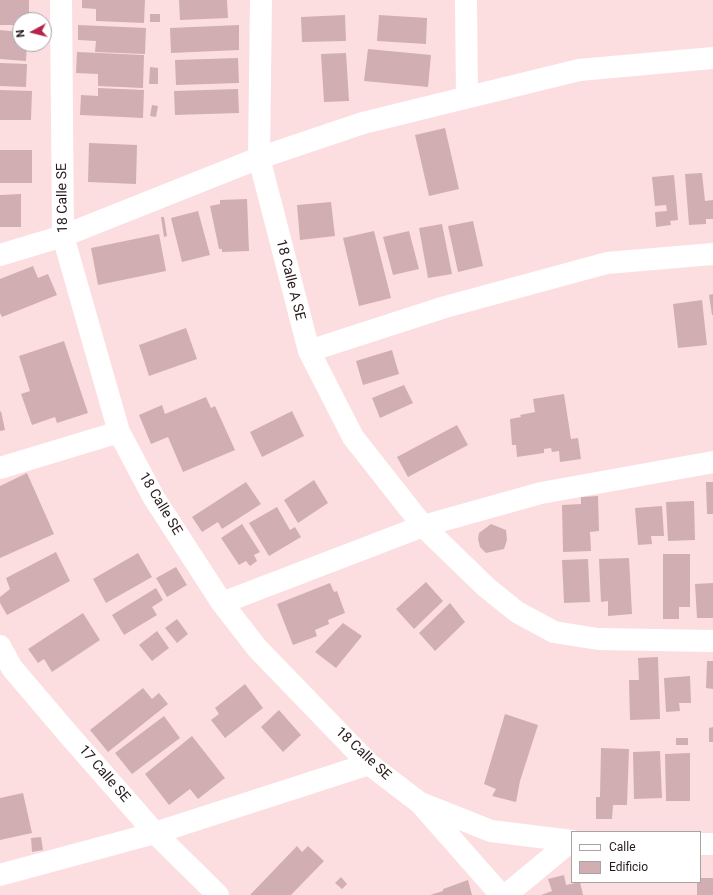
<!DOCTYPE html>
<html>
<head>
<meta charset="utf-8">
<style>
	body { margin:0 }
	#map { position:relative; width:713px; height:895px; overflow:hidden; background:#fcdee1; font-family:Roboto,sans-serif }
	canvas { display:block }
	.legend { position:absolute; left:571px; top:831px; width:130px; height:52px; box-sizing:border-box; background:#fff; border:1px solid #a9a3a4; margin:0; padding:5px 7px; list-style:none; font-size:12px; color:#271a1b }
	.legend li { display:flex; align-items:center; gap:8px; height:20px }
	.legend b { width:20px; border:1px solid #a9a3a4 }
	.north { position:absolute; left:12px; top:12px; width:40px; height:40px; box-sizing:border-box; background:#fff; border:1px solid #a9a3a4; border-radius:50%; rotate:263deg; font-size:11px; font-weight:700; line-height:16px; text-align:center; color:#271a1b }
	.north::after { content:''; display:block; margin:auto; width:14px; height:18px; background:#b4234b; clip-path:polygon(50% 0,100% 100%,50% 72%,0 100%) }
</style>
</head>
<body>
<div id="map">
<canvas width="713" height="895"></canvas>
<ul class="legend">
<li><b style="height:5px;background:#fff"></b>Calle</li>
<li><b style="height:11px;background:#d1aeb1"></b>Edificio</li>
</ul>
<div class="north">N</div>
</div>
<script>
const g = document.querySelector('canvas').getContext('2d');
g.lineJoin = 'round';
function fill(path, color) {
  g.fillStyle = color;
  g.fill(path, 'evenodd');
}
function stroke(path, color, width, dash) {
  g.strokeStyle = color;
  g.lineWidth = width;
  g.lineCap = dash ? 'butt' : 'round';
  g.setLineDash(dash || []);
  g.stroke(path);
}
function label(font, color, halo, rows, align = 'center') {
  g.font = font + ' Roboto,sans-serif';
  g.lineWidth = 3;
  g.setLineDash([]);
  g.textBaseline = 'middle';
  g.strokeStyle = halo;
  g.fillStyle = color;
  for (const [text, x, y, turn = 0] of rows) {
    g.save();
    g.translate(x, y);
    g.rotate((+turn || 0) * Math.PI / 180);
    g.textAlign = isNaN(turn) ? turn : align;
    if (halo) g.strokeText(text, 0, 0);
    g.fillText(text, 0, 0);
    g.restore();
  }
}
fill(new Path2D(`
	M0,0H29V20H20V25H0Z
	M82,0H145L144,23L96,21V9L82,8Z
	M179,0H227L228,18L180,20Z
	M150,14H160V22H150Z
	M345,15L346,41L302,42L301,17Z
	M379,15L427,18L426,44L377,41Z
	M78,25L146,28L145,54L95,52L96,41L78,40Z
	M239,25V50L171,53L170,28Z
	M0,30L20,32V44H27L26,61L0,59Z
	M368,49L431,55L428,87L364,81Z
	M77,52L144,55L143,88L98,86V74L76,73Z
	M346,53L349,101L324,102L321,54Z
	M238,58L239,83L176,85L175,60Z
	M0,63L27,64L26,87L0,86Z
	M150,67L158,68V84H149Z
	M98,88L144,90L143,118L80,115L81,95L98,96Z
	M238,89L239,113L175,115L174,91Z
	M0,90L32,91L31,120H0Z
	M152,105L158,106L156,117L150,116Z
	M445,128L459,189L429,196L415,135Z
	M89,143L137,145L136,184L88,182Z
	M0,150H32V183H0Z
	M702,173L705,201L713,200V219H706V224L689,225L685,174Z
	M674,175L678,220L670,221L671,225L656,227L655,212L667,211L666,205L655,206L652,177Z
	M21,194V227H0V195Z
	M247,199L249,251L222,252V249H219L210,206L220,204V200Z
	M331,202L335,236L300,240L297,205Z
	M198,211L210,255L182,262L171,218Z
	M161,217H164L167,236L164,237Z
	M473,221L483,266L458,272L448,226Z
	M442,224L452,274L428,278L419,228Z
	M374,231L391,298L359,306L343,238Z
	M409,231L419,269L393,275L383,237Z
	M159,234L166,271L98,285L91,248Z
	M33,266L38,278L48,274L57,295L2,317L0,313V279Z
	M713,294V315H712L709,295Z
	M702,300L707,345L678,348L673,304Z
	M186,328L197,359L149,376L139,345Z
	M64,341L88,413L57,423L55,417L32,425L21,394L30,391L19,356Z
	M392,350L399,374L363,385L356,361Z
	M404,385L413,403L380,418L372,398Z
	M564,394L571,439L578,438L581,459L560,462L559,451L552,452L551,448L544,449V453L517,457L516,445H512L510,419L521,417L520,415L535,412L533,399Z
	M206,397L211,408L215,406L235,450L183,472L168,437L151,444L139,415L162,405L165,414Z
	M1,411L5,430L0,431V412Z
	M292,411L304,436L262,457L250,432Z
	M457,425L468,445L408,477L397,457Z
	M27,473L54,534L0,558V486Z
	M314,480L328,503L298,523L284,500Z
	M246,482L261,504L222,529L218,522L202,532L192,517Z
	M706,482H713V514H707Z
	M598,496L599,531L590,532L591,551L563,552L562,505L581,504V497Z
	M694,501L695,540L668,541L666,502Z
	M662,506L664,536H651L652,544L638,545L635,508Z
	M277,507L290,530L295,527L301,537L269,556L249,523Z
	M242,524L260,552L254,555L257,561L250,566L246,561L239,565L221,538Z
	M491,524L506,530L507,540L504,549L486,553L480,547L478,539L479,533Z
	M56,552L70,581L7,615L0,603V597L10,589L6,578Z
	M138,553L152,577L106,603L93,579Z
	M663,554H690V607H679V619H663Z
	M629,558L632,614L608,616V601L601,602L599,559Z
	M588,559L590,602L564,603L562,560Z
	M176,567L187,585L167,597L156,578Z
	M426,582L443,601L414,629L396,609Z
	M330,583L334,592L337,591L345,613L328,620L329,624L315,630L317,636L293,645L277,604Z
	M713,583V618H697L695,584Z
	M156,588L163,600L152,607L157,615L124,635L112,615Z
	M450,603L465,622L435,651L419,633Z
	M83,613L100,640L52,672L44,659L38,663L28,649Z
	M177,619L188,634L177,643L165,628Z
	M343,623L362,636L336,668L315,652Z
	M157,631L169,648L152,661L139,645Z
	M658,657L660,719L630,720L629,680H639L638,658Z
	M707,661H713V689L706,688Z
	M690,676L691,703H679L680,711L666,712L664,678Z
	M245,684L263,708L225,738L211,720L219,714L215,708Z
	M143,688L152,699L159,693L168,704L108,752L90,730Z
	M279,710L301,735L283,752L261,727Z
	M505,714L538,725L520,781L516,802L492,796L496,789L484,784Z
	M164,716L180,738L132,774L115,753Z
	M713,727V742H709V728Z
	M192,736L225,778L198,799L190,789L169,805L145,774Z
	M676,738H688V745H676Z
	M601,748L629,749L627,805H613L612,819H596V797H600Z
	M660,751L662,798L634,799L633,752Z
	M690,753V801H666L665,754Z
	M23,793L32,833L0,840V798Z
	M41,837L43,850L32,852L31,838Z
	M297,846L302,852L308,846L324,861L291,895H250Z
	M564,875L566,885L580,882L583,895H541L552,891L548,879Z
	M341,877L347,884L342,889L335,883Z
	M700,878H713V895H697V882H700Z
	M468,880L472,895H430L443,891V889Z`), '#d1aeb1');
stroke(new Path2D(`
	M61,0L63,236L119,432L154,498L222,603L257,648L369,764L420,803L501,895
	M261,0L259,158L309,351L353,437L423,526L486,587L517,612L554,632L598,639L713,641
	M466,0L467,97
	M0,255L63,236L259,158L363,123L579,70L713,58
	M309,351L445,307L607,263L713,254
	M0,468L119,432
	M222,603L423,526L541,493L713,462
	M0,646L12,668L69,735L155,833L218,895
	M423,804L491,831L572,841
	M700,844H713
	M0,875L155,833L369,764
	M506,895L571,841`), '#fff', 22);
label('14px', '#271a1b', '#fff', [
	["18 Calle SE",63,198,-91],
	["18 Calle A SE",290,280,76],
	["18 Calle SE",160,504,59],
	["18 Calle SE",363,754,43],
	["17 Calle SE",104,774,49]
]);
</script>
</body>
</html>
